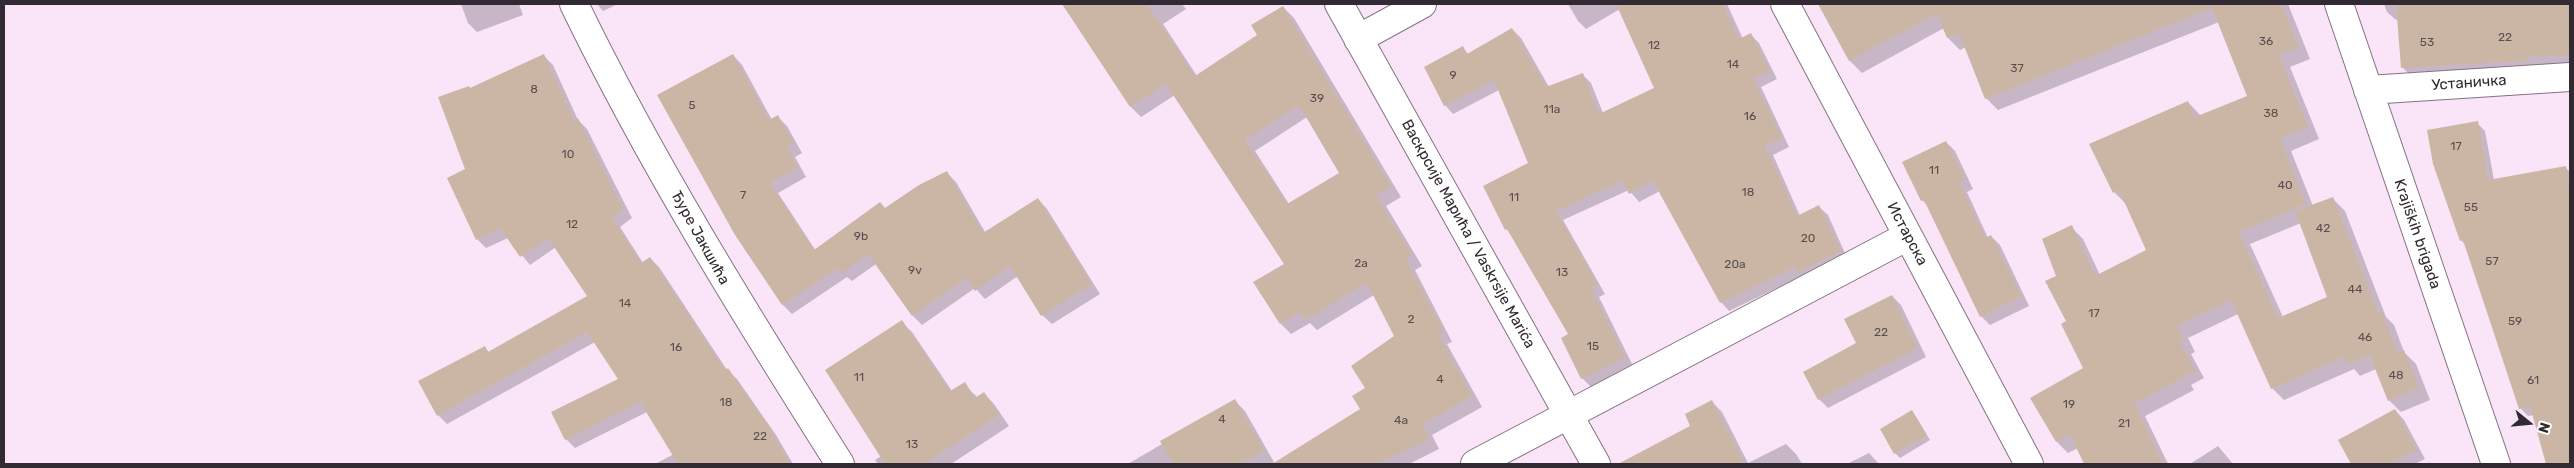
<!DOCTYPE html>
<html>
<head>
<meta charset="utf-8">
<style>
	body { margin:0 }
	#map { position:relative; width:2574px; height:468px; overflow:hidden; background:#f9e4f8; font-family:Rubik,sans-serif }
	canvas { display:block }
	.frame { position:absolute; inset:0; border:5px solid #322a32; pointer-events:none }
	.north { position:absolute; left:2504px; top:398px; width:50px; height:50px; -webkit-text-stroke:4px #fff; paint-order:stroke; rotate:107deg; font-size:14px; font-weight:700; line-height:20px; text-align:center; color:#322a32 }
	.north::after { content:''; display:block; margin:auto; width:18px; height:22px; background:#322a32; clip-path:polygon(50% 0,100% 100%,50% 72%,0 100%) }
</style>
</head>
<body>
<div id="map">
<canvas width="2574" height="468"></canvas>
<div class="frame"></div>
<div class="north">N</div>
</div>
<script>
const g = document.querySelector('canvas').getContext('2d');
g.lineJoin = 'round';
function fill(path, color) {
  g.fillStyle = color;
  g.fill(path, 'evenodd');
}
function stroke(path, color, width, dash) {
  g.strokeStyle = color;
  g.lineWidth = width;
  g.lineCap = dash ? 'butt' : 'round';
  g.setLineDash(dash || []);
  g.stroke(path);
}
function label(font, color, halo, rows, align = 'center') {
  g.font = font + ' Rubik,sans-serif';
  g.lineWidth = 5;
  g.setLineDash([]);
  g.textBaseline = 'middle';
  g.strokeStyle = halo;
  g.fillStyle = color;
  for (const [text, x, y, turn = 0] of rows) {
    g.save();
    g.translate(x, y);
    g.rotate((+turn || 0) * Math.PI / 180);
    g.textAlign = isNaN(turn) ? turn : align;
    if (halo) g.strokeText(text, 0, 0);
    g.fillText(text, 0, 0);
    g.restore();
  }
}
fill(new Path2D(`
	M461,4H519L523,15L477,32L468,23Z
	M597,4H618L603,11Z
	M1064,4H1182L1186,9L1163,24L1197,76L1259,35L1283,7L1294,18L1401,197L1386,206L1422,266L1415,270L1452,342L1447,344L1482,407L1432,435L1439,449L1409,464H1128L1235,401L1245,411L1275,464L1361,409L1367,389L1396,337L1374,295L1317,330L1310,323L1291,334L1281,324L1255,282L1285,264L1175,95L1141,117L1131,107ZM1307,117L1341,173L1289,204L1255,151Z
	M1568,4H1727L1743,39L1751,35L1759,43L1777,79L1761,87L1789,147L1773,155L1800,216L1819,207L1828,215L1848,260L1802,276L1729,311L1721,302L1660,191L1639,202L1629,190L1563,220L1605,294L1599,297L1633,366L1591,387L1582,378L1570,335L1512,234L1506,229L1530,164L1499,90L1453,114L1445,105L1463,48L1469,55L1512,29L1521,38L1549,87L1582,74L1591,83L1603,113L1655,88L1620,9L1586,29L1578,21Z
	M1820,4H2288L2310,59L2290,67L2319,139L2291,151L2313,206L2333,199L2345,211L2386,317L2394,325L2404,352L2416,364L2430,400L2401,412L2389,400L2376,369L2360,376L2354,369L2284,400L2272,388L2238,314L2188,338L2195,352L2191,354L2204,378L2191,385L2194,390L2145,416L2168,464H2086L2078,448L2068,453L2057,442L2084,368L2068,321L2058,277L2071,227L2083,239L2100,275L2148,250L2126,204L2114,192L2188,102L2201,116L2249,97L2219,22L1998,110L1986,98L1966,47L1960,50L1948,38L1944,28L1862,73L1850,61ZM2301,223L2328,297L2283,317L2250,244Z
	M2384,4H2459L2460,17L2529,15L2528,4H2570V63L2536,65V69L2411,76L2403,68L2399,19L2396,20L2387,12Z
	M733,55L742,65L772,120L778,117L787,126L802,153L795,157L806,177L778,193L816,251L946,172L956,182L985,232L1038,199L1047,209L1100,294L1052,324L1042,315L1018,276L985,299L975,288L922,325L913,316L876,264L852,281L847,277L792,314L783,305L736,234Z
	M544,56L553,65L578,120L587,129L632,218L620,227L643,263L650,258L659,267L727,370L737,379L776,435L793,464H655L674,454L647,412L575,448L566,439L619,379L595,342L447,424L438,415L484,347L490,353L589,297L556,247L530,265L508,238L486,248L477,239L466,170L471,89Z
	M2477,123L2485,131L2494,180L2566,168L2570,172V464H2547L2534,415L2528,416L2521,409L2466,246L2461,240Z
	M1946,142L1955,151L1973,189L1967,192L1988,238L1991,236L2000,245L2029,306L1990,325L1981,316L1929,207L1922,200Z
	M1892,296L1901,305L1926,357L1828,408L1819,399Z
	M901,322L912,332L952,391L964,384L978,398L984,393L994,404L1009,426L951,464H878L875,460L881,456Z
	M1712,402L1722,412L1748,463L1786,444L1796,454L1802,464H1636L1632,458L1692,426Z
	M2395,410L2404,420L2425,459L2415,464H2352L2339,440Z
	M1912,411L1930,440L1900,458L1895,453Z
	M2218,446L2233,464H2190Z
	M1869,453L1879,464H1847Z`), '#0003');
fill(new Path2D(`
	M1062,4H1147L1195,76L1257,35L1251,25L1283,6L1391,186L1376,195L1412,255L1406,259L1443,331L1438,334L1472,396L1423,424L1430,439L1377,464H1272L1360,409L1352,396L1365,388L1351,366L1394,336L1367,283L1305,320L1300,311L1280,324L1253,282L1284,264L1166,84L1130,107ZM1299,105L1339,173L1287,204L1245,140Z
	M1616,4H1723L1739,39L1751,33L1769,71L1753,78L1782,138L1765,146L1797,216L1819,205L1841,251L1796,273L1794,268L1720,303L1653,181L1629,194L1622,181L1556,211L1598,285L1591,288L1625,357L1581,379L1561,338L1568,334L1507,229L1505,230L1483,186L1528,163L1494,80L1444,106L1424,67L1463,46L1467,54L1512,28L1546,87L1583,73L1599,114L1654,88Z
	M1818,4H2281L2299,47L2279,55L2308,127L2280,138L2306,204L2239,232L2278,318L2327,297L2295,211L2333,197L2378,313L2382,312L2398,353L2404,350L2419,388L2388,401L2370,356L2347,364L2344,357L2271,389L2231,300L2177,326L2184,340L2180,342L2196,371L2134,403L2163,464H2084L2070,434L2056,442L2030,398L2083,368L2061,324L2066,321L2045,281L2056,276L2042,239L2072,225L2095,276L2146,250L2119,190L2113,193L2089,144L2188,101L2195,117L2247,96L2212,8L1985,99L1959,33L1947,38L1937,14L1849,61Z
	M2396,4H2570V55L2528,57V61L2401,68Z
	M544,54L574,121L578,118L615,194L624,208L612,217L641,263L650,257L725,370L728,368L768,425L790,464H678L640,402L565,440L551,412L618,379L587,332L437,416L418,381L485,346L488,352L587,296L548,238L520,257L500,228L476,240L447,178L465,169L438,97L469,86L470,88Z
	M733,54L769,120L778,115L794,144L787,147L798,168L770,183L814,250L880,202L885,208L919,185L947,171L983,233L1038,198L1092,284L1041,316L1010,266L975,291L966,278L912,316L868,254L842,273L838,268L782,305L735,235L657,95Z
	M2478,121L2488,180L2566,166L2570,189V464H2546L2530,406L2519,409L2463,240L2460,241L2433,164L2427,130Z
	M1946,141L1965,180L1959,183L1985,238L1991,235L2021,296L1980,317L1924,200L1921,201L1902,162Z
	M1892,295L1918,348L1818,400L1803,372L1856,343L1844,319Z
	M902,320L950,391L965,382L975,398L984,392L999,415L925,464H885L825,370Z
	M1235,399L1264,451L1239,464H1173L1160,441Z
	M1712,400L1745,464H1618L1690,426L1685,414Z
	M2395,409L2417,450L2390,464H2351L2338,440Z
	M1912,410L1927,435L1894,454L1880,429Z`), '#cbb6a5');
const street = new Path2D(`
	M574,4C651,163 745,314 840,464
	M1339,4L1596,464
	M1785,4L2029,464
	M2339,4L2496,464
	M1358,39L1422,4
	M2368,90L2570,77
	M1475,464L1908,236`);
stroke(street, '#857384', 30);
stroke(street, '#fff', 28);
label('12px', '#584d4f', null, [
	["22",2505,38],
	["36",2266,42],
	["53",2427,43],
	["12",1654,46],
	["14",1733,65],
	["37",2017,69],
	["9",1453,76],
	["8",534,90],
	["39",1317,99],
	["5",692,106],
	["11a",1552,110],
	["38",2271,114],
	["16",1750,117],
	["17",2456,147],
	["10",568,155],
	["11",1934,171],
	["40",2285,186],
	["18",1748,193],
	["7",743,196],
	["11",1514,198],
	["55",2471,208],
	["12",572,225],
	["42",2323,229],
	["9b",861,237],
	["20",1808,239],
	["57",2492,262],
	["2a",1361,264],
	["20a",1735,265],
	["9v",915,271],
	["13",1562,273],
	["44",2355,290],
	["14",625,304],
	["17",2094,314],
	["2",1411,320],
	["59",2515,322],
	["22",1881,333],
	["46",2365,338],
	["15",1593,347],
	["16",676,348],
	["48",2396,376],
	["11",859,378],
	["4",1440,380],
	["61",2533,381],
	["18",726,403],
	["19",2069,405],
	["4",1222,420],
	["4a",1401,421],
	["21",2124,424],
	["22",760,437],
	["13",912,445]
]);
label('15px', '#322a32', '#fff', [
	["Устаничка",2469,83,-4],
	["Васкрсије Марића / Vaskrsije Marića",1468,234,61],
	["Истарска",1907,234,62],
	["Krajiških brigada",2417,234,71],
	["Ђуре Јакшића",700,238,61]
]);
</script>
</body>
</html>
